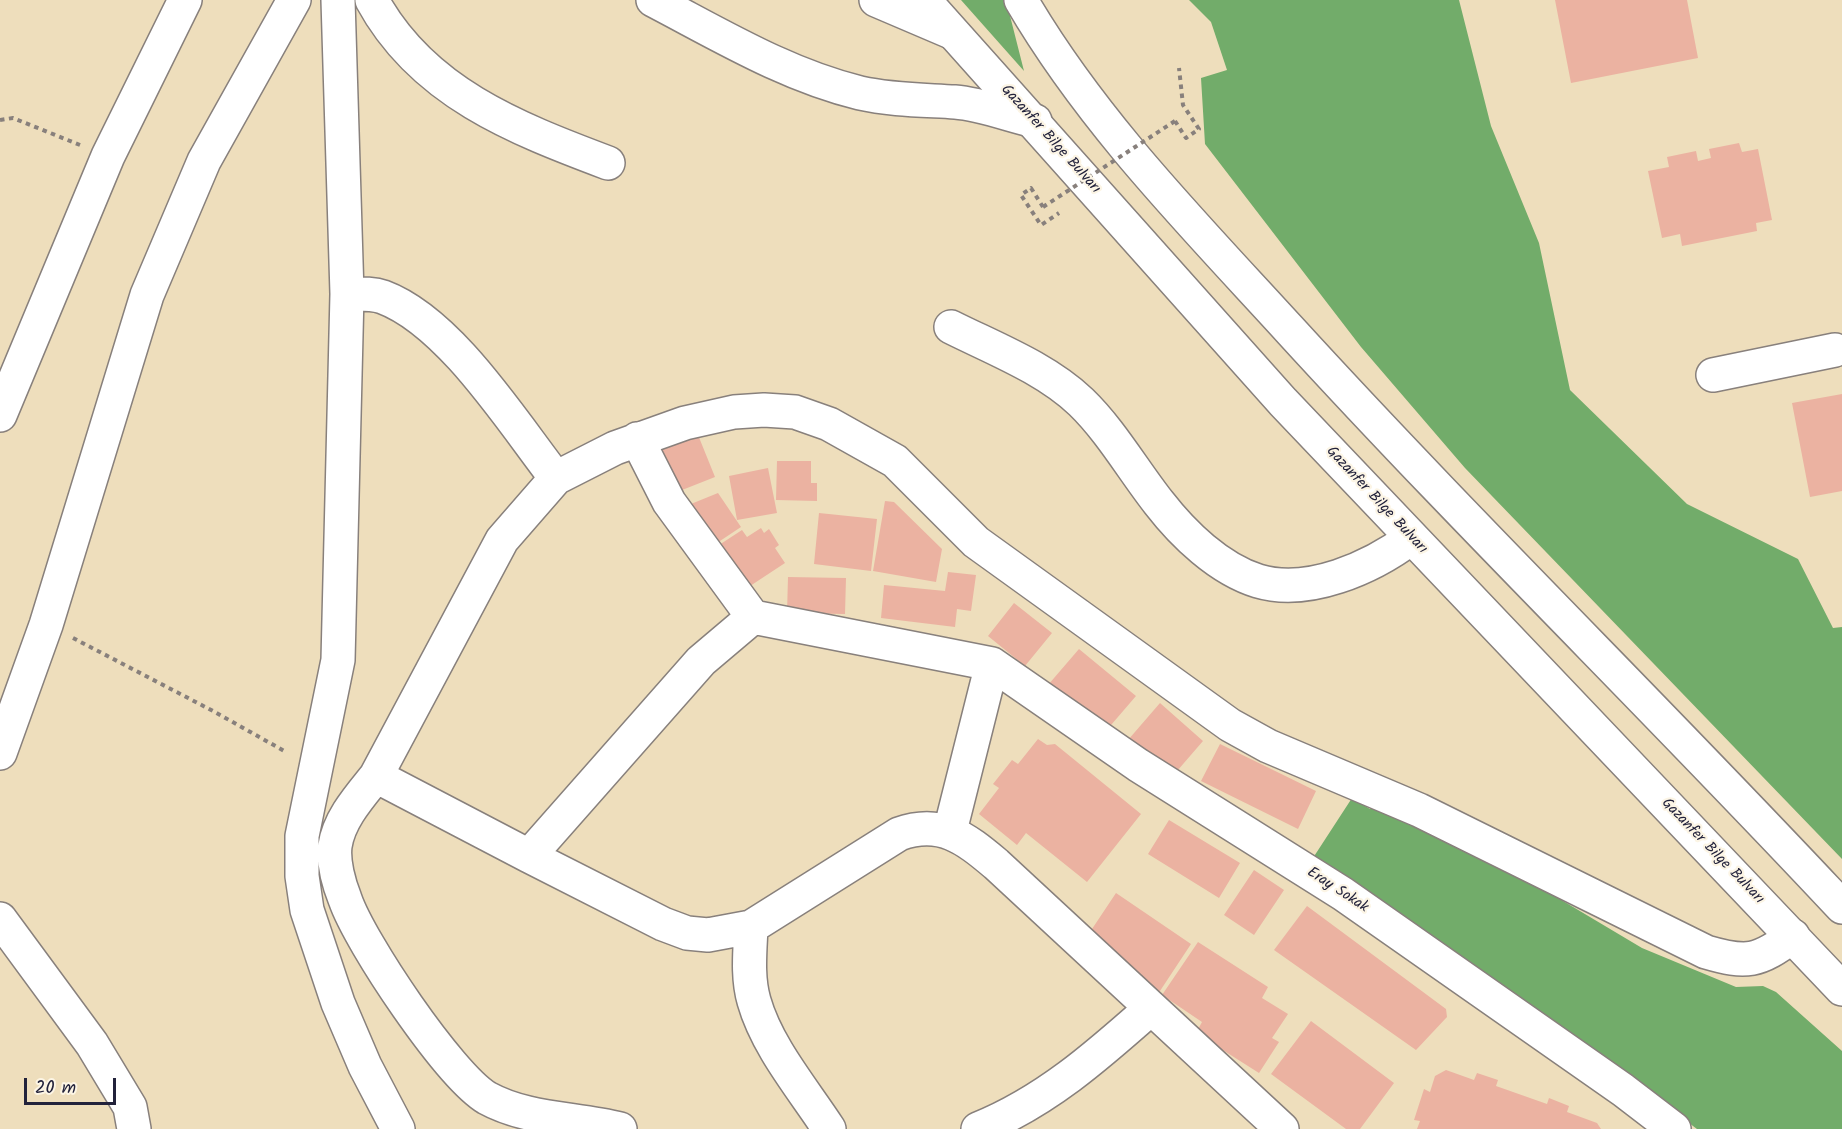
<!DOCTYPE html>
<html>
<head>
<meta charset="utf-8">
<style>
	body { margin:0 }
	#map { position:relative; width:1842px; height:1129px; overflow:hidden; background:#eedebc; font-family:Kalam,sans-serif }
	canvas { display:block }
	.scale { position:absolute; left:24px; top:1078px; width:92px; height:27px; box-sizing:border-box; border:3px solid #22223b; border-top:0; padding-left:8px; font-size:18px; line-height:21px; white-space:nowrap; color:#22223b; -webkit-text-stroke:4px #fcf5e5; paint-order:stroke }
</style>
</head>
<body>
<div id="map">
<canvas width="1842" height="1129"></canvas>
<div class="scale">20 m</div>
</div>
<script>
const g = document.querySelector('canvas').getContext('2d');
g.lineJoin = 'round';
function fill(path, color) {
  g.fillStyle = color;
  g.fill(path, 'evenodd');
}
function stroke(path, color, width, dash) {
  g.strokeStyle = color;
  g.lineWidth = width;
  g.lineCap = dash ? 'butt' : 'round';
  g.setLineDash(dash || []);
  g.stroke(path);
}
function label(font, color, halo, rows, align = 'center') {
  g.font = font + ' Kalam,sans-serif';
  g.lineWidth = 4.5;
  g.setLineDash([]);
  g.textBaseline = 'middle';
  g.strokeStyle = halo;
  g.fillStyle = color;
  for (const [text, x, y, turn = 0] of rows) {
    g.save();
    g.translate(x, y);
    g.rotate((+turn || 0) * Math.PI / 180);
    g.textAlign = isNaN(turn) ? turn : align;
    if (halo) g.strokeText(text, 0, 0);
    g.fillText(text, 0, 0);
    g.restore();
  }
}
fill(new Path2D(`
	M961,0H1006L1024,71Z
	M1189,0H1459L1491,126L1539,243L1570,390L1687,504L1798,559L1833,628L1842,627V859L1465,468L1361,347L1205,144L1201,78L1227,70L1211,22Z
	M1352,798L1370,809L1375,802L1553,895L1642,948L1736,987L1763,986L1776,992L1842,1051V1129H1697L1580,1041L1311,861Z`), '#72ac6a');
fill(new Path2D(`
	M1555,0H1687L1698,58L1571,83Z
	M1739,143L1742,152L1758,149L1772,220L1756,223L1757,231L1682,246L1680,234L1662,238L1648,171L1669,167L1667,157L1696,151L1698,161L1711,158L1709,149Z
	M1842,394V491L1810,497L1792,403Z
	M694,425L715,477L672,494L651,442Z
	M777,461H811V483H817V501L776,500Z
	M768,468L777,513L737,520L729,476Z
	M718,493L741,527L714,545L686,506Z
	M885,501L894,502L942,549L936,582L873,571Z
	M819,513L877,519L871,571L814,564Z
	M761,528L764,533L769,529L779,545L775,548L785,563L744,590L716,547L742,530L747,537Z
	M948,572L976,575L971,611L957,609L955,627L881,618L884,585L945,591Z
	M788,577L846,578L845,614L787,613Z
	M1014,603L1052,633L1025,666L988,636Z
	M1079,649L1136,696L1105,732L1048,685Z
	M1160,703L1203,741L1171,778L1128,740Z
	M1038,739L1047,745L1055,744L1141,814L1087,882L1026,833L1017,845L979,814L999,788L993,784L1012,760L1018,764Z
	M1220,744L1316,791L1298,829L1201,781Z
	M1169,820L1240,863L1219,898L1148,854Z
	M1254,870L1284,890L1254,935L1224,915Z
	M1116,893L1191,944L1158,994L1123,971L1128,963L1088,935Z
	M1307,906L1446,1009L1447,1017L1416,1050L1274,950Z
	M1198,942L1268,987L1262,998L1288,1014L1272,1038L1279,1042L1259,1073L1196,1033L1202,1022L1162,995Z
	M1311,1021L1394,1083L1360,1129H1346L1271,1074Z
	M1446,1070L1474,1080L1477,1073L1498,1080L1496,1086L1547,1104L1549,1098L1569,1106L1567,1112L1597,1123L1601,1129H1417L1420,1121L1414,1120L1424,1089L1430,1092L1435,1076Z`), '#ebb2a1');
const minor = new Path2D(`
	M338,0L347,294L338,660L302,836V876L307,910L338,1003L365,1066L398,1129
	M372,0C422,92 515,128 608,163
	M653,0C720,35 786,75 860,93C891,100 923,100 955,102C981,104 1009,115 1035,121
	M876,0L951,32
	M347,294C359,294 372,293 383,297C450,322 513,423 556,478
	M951,327C995,349 1045,368 1081,402C1111,431 1133,470 1159,503C1183,534 1219,569 1258,581C1308,596 1371,568 1411,538
	M1713,375L1835,350
	M0,415L108,156L185,0
	M637,439L669,502L753,617L992,664L1138,765L1343,894L1623,1090L1674,1129
	M0,753L46,625L147,295L204,161L294,0
	M376,776L529,856L663,924L687,933L708,935L751,927L899,834C941,819 965,838 996,864L1282,1129
	M950,831L992,664
	M529,856L701,661L753,617
	M0,919L92,1044L130,1107L134,1129
	M751,927C750,951 747,977 754,1001C767,1047 803,1089 829,1129
	M620,1129C576,1118 527,1120 487,1098C449,1075 360,943 345,899C339,884 333,862 335,846C339,819 360,796 376,776L502,540L556,478L615,448L685,423L734,412L764,410L795,412L829,424L895,461L976,542L1230,725L1268,746L1419,810L1706,952C1747,964 1758,962 1793,936
	M978,1129C1045,1102 1097,1056 1150,1009`);
const major = new Path2D(`
	M924,0L1283,402L1842,989
	M1021,0C1092,122 1194,225 1289,329C1469,526 1660,712 1842,907`);
stroke(minor, '#88807c', 36);
stroke(major, '#88807c', 36);
stroke(new Path2D(`
	M0,120L13,118L80,145
	M1175,121L1186,138L1199,129L1183,105L1179,68
	M1043,207L1031,188L1021,195L1041,225L1059,213
	M73,638L213,711L286,752`), '#88807c', 4, [4.5, 4.5]);
stroke(minor, '#fff', 33);
stroke(major, '#fff', 33);
stroke(new Path2D(`
	M1043,207L1175,121`), '#88807c', 4, [4.5, 4.5]);
label('15px', '#22223b', '#fcf5e5', [
	["Gazanfer Bilge Bulvarı",1050,140,48],
	["Gazanfer Bilge Bulvarı",1376,501,47],
	["Gazanfer Bilge Bulvarı",1712,852,46],
	["Eray Sokak",1337,891,33]
]);
</script>
</body>
</html>
